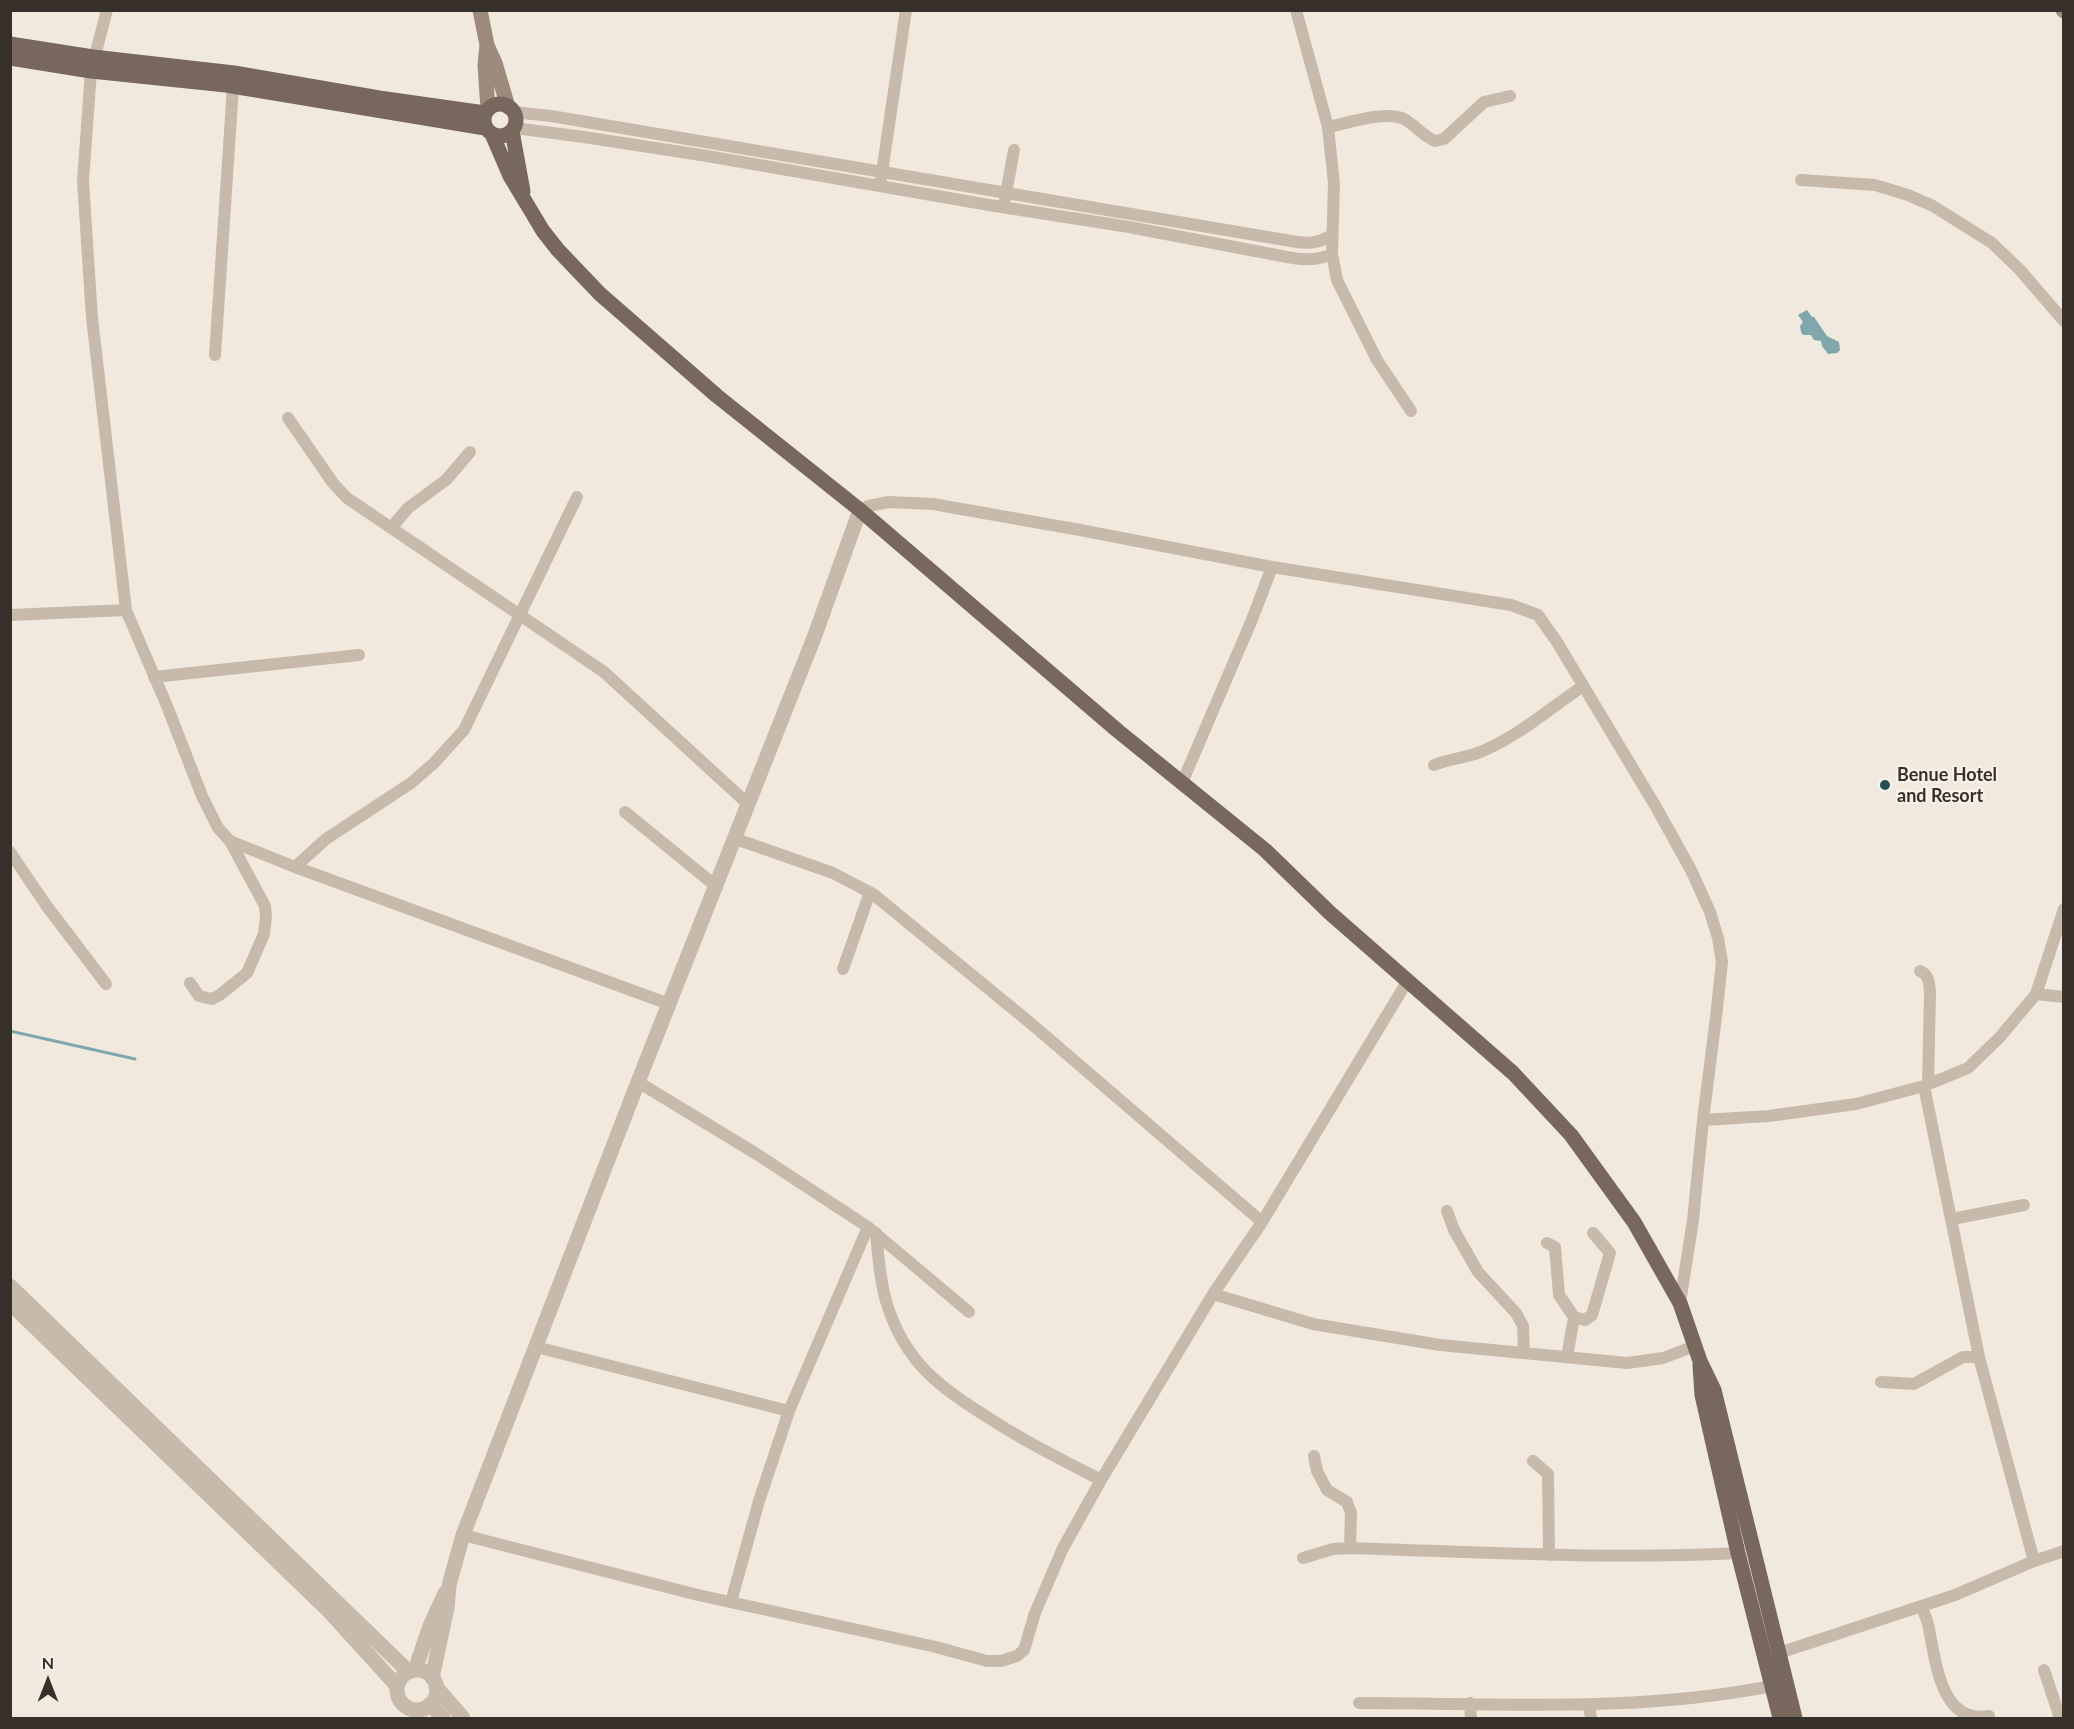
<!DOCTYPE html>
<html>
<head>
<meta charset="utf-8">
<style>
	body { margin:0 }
	#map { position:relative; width:2074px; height:1729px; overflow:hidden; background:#f1e9de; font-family:Lato,sans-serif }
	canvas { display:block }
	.frame { position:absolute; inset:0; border:12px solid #372f2a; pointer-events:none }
	.north { position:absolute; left:18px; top:1651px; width:60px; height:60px; -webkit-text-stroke:4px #f9f3eb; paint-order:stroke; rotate:0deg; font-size:16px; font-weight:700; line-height:24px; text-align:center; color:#372f2a }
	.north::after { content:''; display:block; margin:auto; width:21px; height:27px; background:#372f2a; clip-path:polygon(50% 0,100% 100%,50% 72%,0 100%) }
</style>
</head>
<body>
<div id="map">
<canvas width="2074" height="1729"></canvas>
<div class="frame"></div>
<div class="north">N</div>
</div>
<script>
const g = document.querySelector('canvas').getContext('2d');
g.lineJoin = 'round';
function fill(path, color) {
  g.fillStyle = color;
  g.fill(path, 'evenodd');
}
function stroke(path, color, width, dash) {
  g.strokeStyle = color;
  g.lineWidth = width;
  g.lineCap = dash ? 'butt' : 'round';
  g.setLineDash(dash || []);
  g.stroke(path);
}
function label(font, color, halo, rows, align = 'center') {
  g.font = font + ' Lato,sans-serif';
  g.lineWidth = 4.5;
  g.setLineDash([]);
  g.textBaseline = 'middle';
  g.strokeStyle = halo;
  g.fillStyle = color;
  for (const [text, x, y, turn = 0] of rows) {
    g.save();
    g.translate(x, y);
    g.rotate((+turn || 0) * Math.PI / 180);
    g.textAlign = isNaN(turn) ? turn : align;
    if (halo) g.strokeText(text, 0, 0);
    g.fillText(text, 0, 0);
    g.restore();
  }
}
fill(new Path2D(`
	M1807,310L1812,317H1814L1827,336L1839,342L1840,350L1837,353L1828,354L1822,346L1821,341L1814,340L1811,335H1803L1801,332L1800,326L1803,322L1798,315Z`), '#7fa7ac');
stroke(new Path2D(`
	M10,1031L135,1059`), '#7fa7ac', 3);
stroke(new Path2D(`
	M107,10L91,71L83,181L92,318L126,610L167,706L202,796L218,828L230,841L295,867L669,1004
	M1296,10L1328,127L1334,184L1332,254L1337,280L1377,360L1411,411
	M513,112L551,116L1291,241C1307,244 1317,244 1332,235
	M1328,127C1348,123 1386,110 1404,119C1415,125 1423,136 1435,141L1444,139L1484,102L1510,96
	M514,128L584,137L707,156L989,205L1129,227L1287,257C1303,260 1316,261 1332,254
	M881,179L906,10
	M1801,180L1875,185L1908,195L1933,206L1992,243L2020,270L2064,321
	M1005,199L1014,150
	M215,355L233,87
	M288,418L333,483L347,498L604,672L748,804
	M860,510L868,506L889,502L933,504L1080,530L1272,567L1511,605L1538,615L1557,642L1656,807L1691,870L1710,912L1718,938L1722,962L1716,1017L1703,1120L1693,1220L1680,1303
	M391,528L408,508L446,480L470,452
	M10,615L126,610
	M154,677L359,655
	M1434,765C1447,760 1461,758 1475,754C1514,740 1549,709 1583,686
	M1182,783L1251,622L1272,567
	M625,812L717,887
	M736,839L833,873L873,894L1034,1026L1262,1222
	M10,852L46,905L106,984
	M295,867L326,839L411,783L433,764L464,730L577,497
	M843,969L870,892
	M1920,971C1929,975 1929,982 1930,992L1928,1084
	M190,983L199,996L212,999L221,994L247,973L264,934L266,916L265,906L230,841
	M2036,994L2064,997
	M638,1082L755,1153L868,1227L969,1312
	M1924,1086L1979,1357L2034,1561
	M1703,1120L1769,1116L1856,1104L1924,1086L1968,1068L2000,1037L2036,994L2064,909
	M1447,1211L1454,1230L1478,1272L1516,1313L1523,1326L1524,1353
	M1952,1219L2024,1205
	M876,1233C878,1256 880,1279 886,1301C904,1363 941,1388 992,1420C1027,1443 1064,1461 1101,1480
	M1547,1243L1555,1247L1559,1295L1574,1317L1585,1320L1592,1315L1610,1253L1593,1233
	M1213,1294L1313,1324L1440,1345L1627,1363L1663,1358L1695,1346
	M536,1347L789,1411
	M1567,1357L1574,1317
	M1881,1382L1914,1384L1963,1357H1979
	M1314,1456L1317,1471L1327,1490L1347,1502L1351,1513L1350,1548
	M1533,1461L1548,1474L1549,1555
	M463,1535L698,1595L936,1647L987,1661H1001L1017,1656L1024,1650L1035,1613L1063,1548L1101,1480L1213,1294L1262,1222L1408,980
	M1303,1558L1333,1549L1350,1548C1479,1552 1609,1560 1738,1553
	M731,1602L759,1501L789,1411L868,1227
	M1922,1607C1924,1614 1928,1621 1929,1629C1936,1662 1941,1725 1989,1716
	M1779,1653L1955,1595L2034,1561L2064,1551
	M2044,1670L2060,1718
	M1359,1703C1497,1703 1635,1713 1772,1686
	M1470,1703L1471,1718
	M1589,1706L1591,1718`), '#c8baab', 12);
stroke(new Path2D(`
	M10,1286L409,1672
	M10,1303L328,1610L397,1686
	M415,1670L430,1626L445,1593
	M397 1690a20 20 0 1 1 40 0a20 20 0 1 1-40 0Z
	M432,1678L447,1608L449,1585L463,1535L638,1082L815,635L860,510
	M436,1687L463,1718
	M430,1704L443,1718`), '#c8baab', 15);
stroke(new Path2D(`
	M480,10L487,45L485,65L488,109
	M2063,10L2064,11
	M487,45L495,63L508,107`), '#9c8a7c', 15);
stroke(new Path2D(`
	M10,44L93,57L234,73L379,98L485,113
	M10,58L91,71L226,85L485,128
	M484 120a16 16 0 1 1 32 0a16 16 0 1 1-32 0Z
	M512,131L523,191
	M492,134L510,176L543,231L558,250L600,294L717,396L860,510L1118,731L1265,850L1330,913L1513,1073L1571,1135L1634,1222L1680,1303L1700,1361L1714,1390L1795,1718
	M1700,1366L1702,1395L1738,1553L1780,1718`), '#77675c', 15);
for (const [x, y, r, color] of [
	[1885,785,6,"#224f55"]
]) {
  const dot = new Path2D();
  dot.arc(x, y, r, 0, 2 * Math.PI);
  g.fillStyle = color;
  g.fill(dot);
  stroke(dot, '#f9f3eb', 2);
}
label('bold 18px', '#372f2a', '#f9f3eb', [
	["Benue Hotel",1897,775],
	["and Resort",1897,796]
], 'left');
</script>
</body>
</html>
